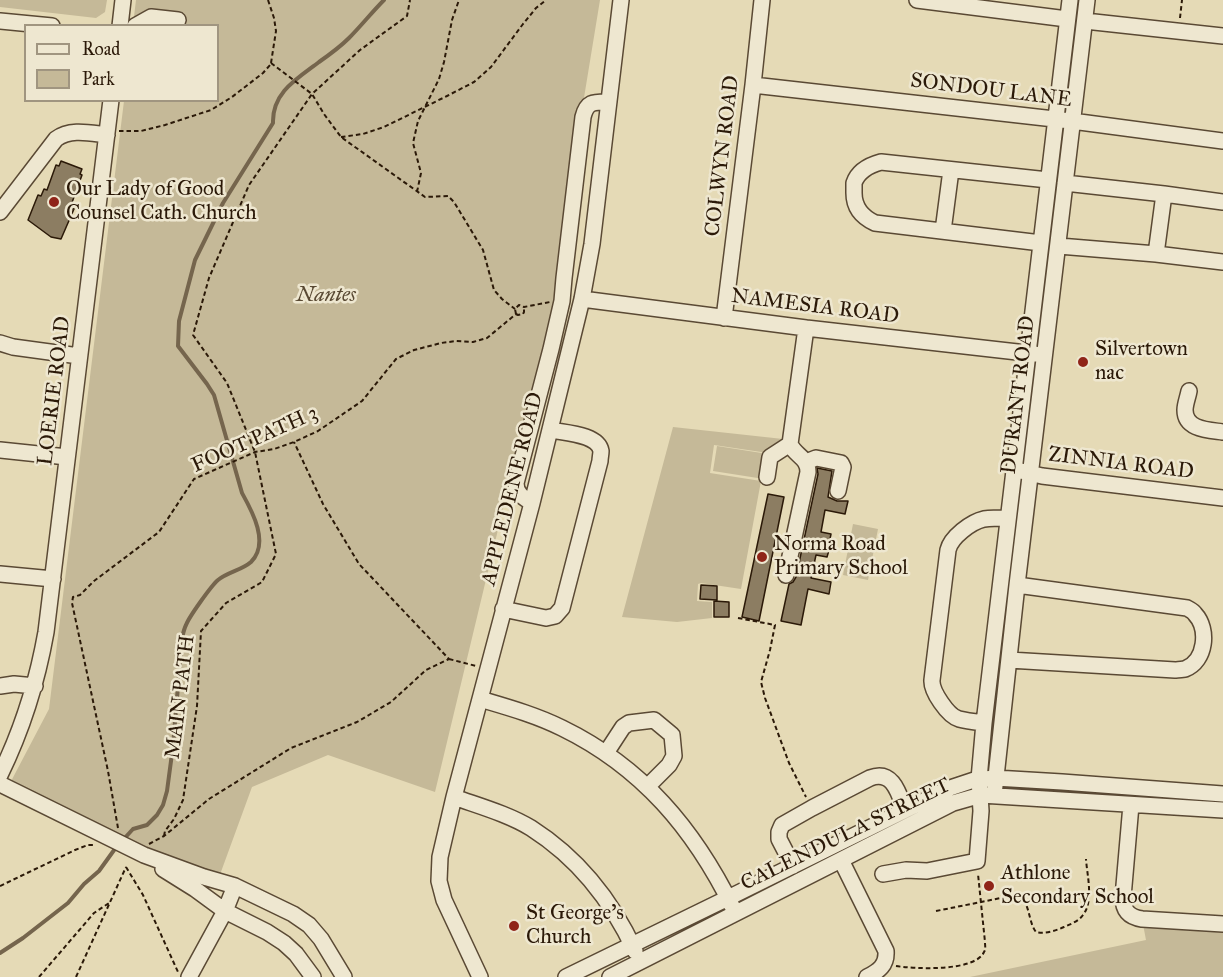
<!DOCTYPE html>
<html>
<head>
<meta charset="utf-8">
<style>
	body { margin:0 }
	#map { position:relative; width:1223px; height:977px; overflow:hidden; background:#e5dab6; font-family:"IM FELL Great Primer",serif }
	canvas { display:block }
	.legend { position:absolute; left:24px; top:24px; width:195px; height:78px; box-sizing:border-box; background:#eee7d0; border:2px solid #a09580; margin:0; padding:8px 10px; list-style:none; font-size:18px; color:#2b1908 }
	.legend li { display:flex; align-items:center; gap:12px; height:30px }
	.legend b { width:30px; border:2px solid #a09580 }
</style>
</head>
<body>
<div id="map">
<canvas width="1223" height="977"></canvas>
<ul class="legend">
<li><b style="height:8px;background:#eee7d0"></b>Road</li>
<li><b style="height:16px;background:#c5b998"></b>Park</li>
</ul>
</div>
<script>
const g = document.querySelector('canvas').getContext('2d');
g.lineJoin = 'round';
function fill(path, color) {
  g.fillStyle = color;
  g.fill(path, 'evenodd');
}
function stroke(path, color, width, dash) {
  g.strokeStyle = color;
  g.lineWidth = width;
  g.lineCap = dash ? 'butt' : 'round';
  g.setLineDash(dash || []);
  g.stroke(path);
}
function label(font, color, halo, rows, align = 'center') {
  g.font = font + ' "IM FELL Great Primer",serif';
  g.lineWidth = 5;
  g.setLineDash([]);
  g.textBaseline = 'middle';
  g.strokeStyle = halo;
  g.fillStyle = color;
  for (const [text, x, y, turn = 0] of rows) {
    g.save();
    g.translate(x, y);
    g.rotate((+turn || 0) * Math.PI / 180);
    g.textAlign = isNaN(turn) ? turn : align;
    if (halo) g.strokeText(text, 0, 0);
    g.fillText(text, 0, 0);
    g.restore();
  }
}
fill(new Path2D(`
	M0,0H107L105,12L96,18L0,7Z
	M136,0H600L581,116L557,295L508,488L435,792L328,755L252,787L218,880L8,787L49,709L124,101L218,100V26L133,25Z
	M673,427L783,439L784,440L768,453L714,445L710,473L761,481L741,589L701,583L698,584L697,601L712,602V618L677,622L622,617Z
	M717,446L768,454L764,479L713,471Z
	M853,524L878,529L868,580L843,575Z
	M1142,919L1223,924V977H970L1146,940Z`), '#c5b998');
stroke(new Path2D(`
	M122,841L133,829L147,825L157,815L163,805L167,791L173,746L182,638C183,634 184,629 186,625C189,617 211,586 218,580C228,572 242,570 251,562C270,543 252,511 242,493L214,395L207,384L178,346L179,321L195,260L223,203L273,123C272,92 298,78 319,62C329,55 340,47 349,38C361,26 372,12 384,0
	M0,953L23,938L68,903L84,884L99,871L117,846`), '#75654d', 4);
const building = new Path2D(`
	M61,161L82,169L80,174L82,175L70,208L74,209L61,239L51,237L28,220L38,195L41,196L44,189L47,190L56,165L59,166Z
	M817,468L832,471L828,497L837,501H848L845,514L825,510L821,532L831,534L830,539L832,540L827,557L816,555L811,578L831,582L829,594L808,589L801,625L781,621L789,584L793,582L796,577L818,474Z
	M768,494L784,497L759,621L742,617Z
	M701,585L717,586V600L700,599Z
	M714,601L729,602V617H714Z`);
fill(building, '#8c7d62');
stroke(building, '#2b1908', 1.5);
const minor = new Path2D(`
	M917,0L1067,19
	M0,21L52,26
	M1085,21L1223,36
	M120,26L123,0
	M135,26L151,17L178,20
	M753,85L1072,121L1223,141
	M1065,183L1164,194L1223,202
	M0,212L56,139C70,128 90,133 107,135
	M943,231L951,170
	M1041,243L875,223C862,217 854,208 854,193C854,189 854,186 854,183C858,171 870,165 881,162L1048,180
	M1059,246L1156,254L1223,262
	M1156,254L1164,194
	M582,299L806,328L1035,354
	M724,318L753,85L762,0
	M0,343L13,347L79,356
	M1189,391C1188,397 1185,404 1185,410C1185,430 1209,430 1223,432
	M0,450L67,457
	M806,462L816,458L841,463L843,467L838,491
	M1021,471L1042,476L1223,498
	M767,477L770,457L790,444
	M532,503C524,498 516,494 516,483L551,349L562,301L564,278L583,117C587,101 594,102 609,102
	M0,574L53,579
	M786,575L808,472C808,457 795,456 790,444L806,328
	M503,609L546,618L555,616L562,608L600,461C600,458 601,454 601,451C598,434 565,433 551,430
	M1009,660L1175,670C1176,670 1185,669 1185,669C1206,661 1209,629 1195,614C1194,612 1189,609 1187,608L1017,585
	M0,686L14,684L35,686
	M480,699C507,707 536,715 562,728C642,767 694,829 733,908
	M984,723C976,722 967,721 959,719C948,716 931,691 932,680L948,550C951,537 971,522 984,519C992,518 1000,518 1008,518
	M606,753L623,727L629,723L654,720L672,735L674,756L669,765L648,786
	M0,775C23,728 37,683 46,632L111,100
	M0,784L144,855L204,877L235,886L293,914L309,925L321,939L344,977
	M994,795L1017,585L1087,0
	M454,797C479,806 508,814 531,828C578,858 612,901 635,951
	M1131,805L1123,897C1123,911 1129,917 1142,919L1223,924
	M841,860L886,951C887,965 879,971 867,977
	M793,866L779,839V832L782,825L812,808L870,778C893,769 899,794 905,810
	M163,869L195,889L225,911L267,932L284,943L296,954L313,977
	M883,874L906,870L927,871L977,861L981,811L979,779L984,723L1070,0
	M189,977L225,911L235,886
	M480,977L444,900L439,881L440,857L454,797L532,503L582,299L592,244L621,0
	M566,977L728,898L950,788L974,780L995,778L1062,782L1223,794
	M610,977L953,803L981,795L1223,810`);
stroke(minor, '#5a4934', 18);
stroke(new Path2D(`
	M268,0L274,18L276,31L271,63
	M1180,18L1182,0
	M271,63L312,94L324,114L341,137L425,197L448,196L454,202L483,250L494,290L502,299L515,309
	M119,131H141L165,125L211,110L232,97L263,73L271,64
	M341,137L363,134L384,127L447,96L474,82L491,67L523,24L536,8L546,0
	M417,192L421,173L413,143L418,121L439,79L444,62L452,20L459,0
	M516,314L515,309L519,305L524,307L550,302
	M516,314L518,315L523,314L524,312V307
	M738,618L775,625L770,650L761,682L765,698L789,763L806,797
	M449,659L476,666
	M118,828L108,771L72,603L73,597L80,595L94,581L159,532L194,479L255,452L274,449L294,442L318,431L362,401L396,359L414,350L441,343L456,341L473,342L487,338L516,314
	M164,836L165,831L174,819L183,800L197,706L201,631L226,603L262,582L276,554L255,452L227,383L193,335L209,278L249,185L312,94L360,50L407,16L410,0
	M149,844L164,836L209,799L291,748L357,722L391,702L426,670L449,659L359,564L323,504L294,442
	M126,867L143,895L178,972
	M0,886L75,850L88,845H93
	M936,911L1016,895C1031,900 1027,920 1036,932C1045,934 1055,931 1064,927C1071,924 1079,921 1083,915C1094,901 1087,875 1086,859
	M896,966C914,969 975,972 984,952C986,949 985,946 985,942L978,874
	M39,977L94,913L109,903
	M76,977L126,867`), '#2b1908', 2, [4.5, 3]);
stroke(minor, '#eee7d0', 15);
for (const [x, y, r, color] of [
	[54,202,6,"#8f2418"],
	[1083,362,6,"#8f2418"],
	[762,557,6,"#8f2418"],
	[989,886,6,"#8f2418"],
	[514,926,6,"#8f2418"]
]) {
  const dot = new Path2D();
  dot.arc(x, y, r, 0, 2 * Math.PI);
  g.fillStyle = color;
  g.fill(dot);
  stroke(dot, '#eee7d0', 2);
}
label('21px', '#2b1908', '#eee7d0', [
	["SONDOU LANE",991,91,7],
	["COLWYN ROAD",723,156,-83],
	["NAMESIA ROAD",815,307,7],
	["LOERIE ROAD",55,391,-83],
	["DURANT ROAD",1019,395,-83],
	["FOOT PATH 3",255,440,-24],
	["ZINNIA ROAD",1121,464,7],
	["APPLEDENE ROAD",513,489,-76],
	["MAIN PATH",181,697,-83],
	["CALENDULA STREET",846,835,-26]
]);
label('21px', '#2b1908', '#eee7d0', [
	["Our Lady of Good",66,190],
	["Counsel Cath. Church",66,214],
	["Silvertown",1095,350],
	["nac",1095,374],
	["Norma Road",774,545],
	["Primary School",774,569],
	["Athlone",1001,874],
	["Secondary School",1001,898],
	["St George's",526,914],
	["Church",526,938]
], 'left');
label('italic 21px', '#594933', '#eee7d0', [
	["Nantes",326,296]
]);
</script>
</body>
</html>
